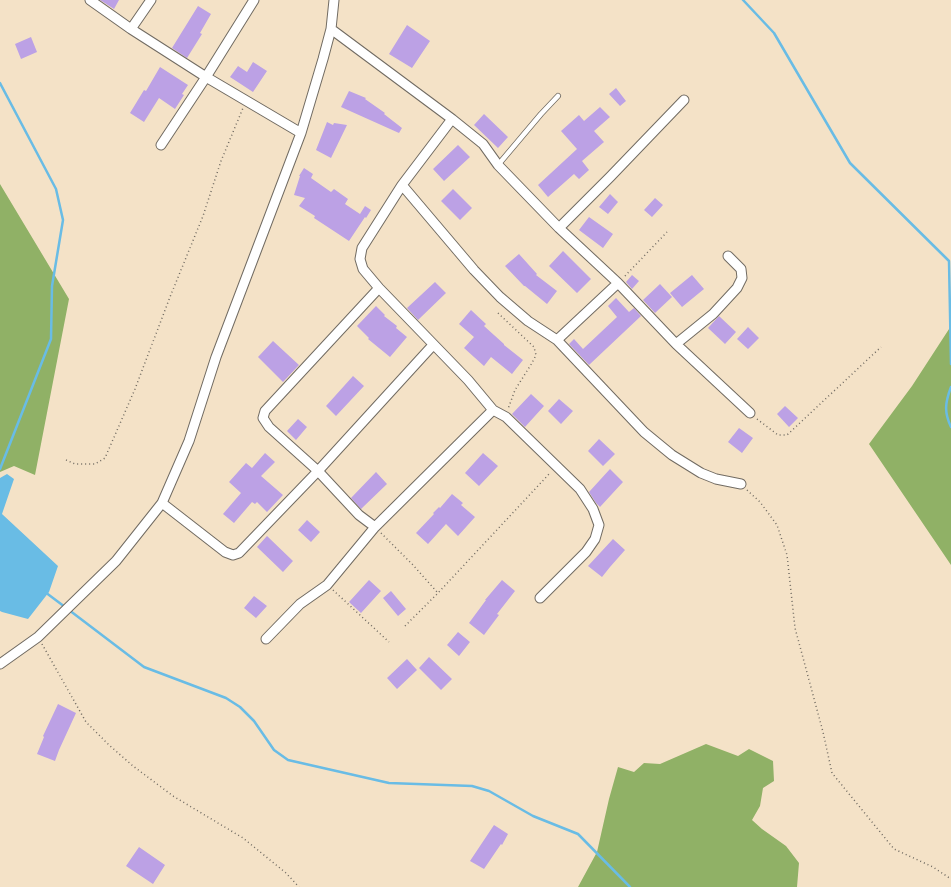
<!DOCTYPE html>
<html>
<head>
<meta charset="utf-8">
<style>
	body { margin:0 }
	canvas { display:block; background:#f4e2c7 }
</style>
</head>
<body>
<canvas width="951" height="887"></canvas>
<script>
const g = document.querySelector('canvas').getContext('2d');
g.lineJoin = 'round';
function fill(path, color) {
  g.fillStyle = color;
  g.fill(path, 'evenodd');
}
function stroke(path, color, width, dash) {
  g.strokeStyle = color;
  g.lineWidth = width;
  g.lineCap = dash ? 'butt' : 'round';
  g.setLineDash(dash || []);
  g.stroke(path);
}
fill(new Path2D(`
	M0,184L69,299L35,475L14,466L0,472Z
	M951,326V565L869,444L912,386Z
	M706,744L738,756L749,749L773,761L774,781L763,788L760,806L752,820L762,829L786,846L799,863L797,887H578L597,852L609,799L618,767L634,772L644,763L660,764Z`), '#90b166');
fill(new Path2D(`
	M7,474L14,479L2,514L58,566L49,592L28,619L2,612L0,611V478Z`), '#69bce5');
stroke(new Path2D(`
	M743,0L774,33L850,163L949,261L951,364
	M0,83L56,189L63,220L52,286L51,339L0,469
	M951,387C945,403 944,412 951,427
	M45,592L65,607
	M69,610L144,667L226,698L240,707L254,721L274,750L288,760L389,783L472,786L489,791L533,816L578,834L630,887`), '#69bce5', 2.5);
fill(new Path2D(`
	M100,0H119L114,9Z
	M198,6L211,14L200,33L202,34L187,58L172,48Z
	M407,25L430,41L412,68L389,54Z
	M31,37L37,52L21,59L15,44Z
	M253,62L267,71L253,92L230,77L238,66L247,72Z
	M160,67L188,85L182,94L184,95L175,109L159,98L144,122L130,113L144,90L146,91Z
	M616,88L626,101L620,106L609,94Z
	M349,91L366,98L365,99L385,113L384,114L402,128L399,133L341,107Z
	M600,107L610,117L594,131L604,142L582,161L589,170L579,179L574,174L548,197L538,185L577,149L561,131L579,115L584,121Z
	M484,114L508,137L498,148L474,125Z
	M327,122L333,125L334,123L347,125L331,158L316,150Z
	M458,145L470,157L444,181L433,169Z
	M304,168L313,174L311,178L331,192L334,189L348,199L345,204L360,214L365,206L371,210L366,218L365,217L349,241L314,218L315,216L299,206L305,198L294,195L300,176H299Z
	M453,189L472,208L460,220L441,201Z
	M610,194L618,202L608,214L599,207Z
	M655,198L663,205L652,217L644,210Z
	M589,217L613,234L603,248L579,230Z
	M563,251L591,279L577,293L549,266Z
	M519,254L537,274L536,275L557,291L547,304L525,286H524L505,266Z
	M632,275L639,281L632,289L626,282Z
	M692,275L704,289L682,307L670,293Z
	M435,282L446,293L418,320L407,308Z
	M660,284L672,297L655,313L643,300Z
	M616,298L629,312L634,308L641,316L589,365L569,344L574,339L583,349L617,317L608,306Z
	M376,306L385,315L384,316L397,326L396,328L407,337L390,357L368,339L369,338L357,326Z
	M471,310L486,324L484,326L504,344V345L523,360L512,374L491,357L484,366L464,348L474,337L459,324Z
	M719,316L736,332L725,344L708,328Z
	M748,327L759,338L748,349L737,339Z
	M273,341L299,365L283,382L258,357Z
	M353,376L364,386L336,416L326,406Z
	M531,394L544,406L525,427L512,414Z
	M559,399L573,411L561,424L548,411Z
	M785,406L798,418L789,427L777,414Z
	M298,419L307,427L296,440L287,431Z
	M739,428L753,438L742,453L728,442Z
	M599,439L615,454L603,466L588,451Z
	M265,453L275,462L261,476L283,495L267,512L257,502L255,504L252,502L234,523L223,514L241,493L229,482L246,463L252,468Z
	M483,453L498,466L479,486L465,473Z
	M610,469L623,482L600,507L596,503L589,492Z
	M376,472L387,484L361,509L351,498Z
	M452,494L463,503L461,505L475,517L458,536L446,524L428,544L416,533L434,514L433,513L439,507L440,508Z
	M307,520L320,532L311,542L298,530Z
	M267,536L293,561L283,572L257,547Z
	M613,539L625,550L610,567L602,577L588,566Z
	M369,580L381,591L361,613L349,602Z
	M502,580L515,591L497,614L499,615L484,635L469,623L486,600H485Z
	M391,591L406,609L398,616L383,598Z
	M254,596L267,606L256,618L244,608Z
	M458,632L470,642L459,656L447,645Z
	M429,657L452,679L441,690L419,668Z
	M407,659L417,670L397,689L387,678Z
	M58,704L76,713L59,750L55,761L37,754L44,737L43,736Z
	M494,825L508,834L502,845L501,844L484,869L470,861Z
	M139,847L165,865L153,884L126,866Z`), '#bca1e5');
const lane = new Path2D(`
	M498,165L541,114L558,96`);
const street = new Path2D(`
	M90,0L131,29L206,77L301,133
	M131,29L151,0
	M331,29L452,119L483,144L498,165L559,228L618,283L676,344L750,413
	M452,119L402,185L362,248L360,259L363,269L379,288L468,380L493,410L506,417L580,489L593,509L599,525L595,539L586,552L540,598
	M161,145L206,77L254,0
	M402,185L474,270L500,297L528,321L557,340L644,432L672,455L701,473L716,479L741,484
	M559,228L610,177L684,100
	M557,340L618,283
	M676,344L713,314L737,288L742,278L741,269L728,256
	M162,503L225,552L233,555L239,553L318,471L269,427L263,418L265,411L379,288
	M375,527L359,515L318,471L433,345
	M266,639L300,604L327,585L375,527L493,410
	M0,664L38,637L116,561L162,503L189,441L216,357L301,133L323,59L331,29L334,0`);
stroke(lane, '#716b62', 6);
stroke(street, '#716b62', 11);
stroke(new Path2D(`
	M625,276L667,232
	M498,313L534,347L536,355L532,363L515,390L508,409
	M757,419L778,435H787L881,347
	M66,460L75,464H95L105,458L135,389L170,297L203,216L221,161L243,108
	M747,490L760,502L777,525L787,555L795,628L823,732L832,773L894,849L933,867L951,879
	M381,533L412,564L438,593
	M333,590L389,642
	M405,626L438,593L550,473
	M42,644L86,722L109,745L133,766L173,796L243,838L286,873L299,887`), '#716b62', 1.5, [1, 3]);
stroke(lane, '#fff', 4.5);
stroke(street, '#fff', 9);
</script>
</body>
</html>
